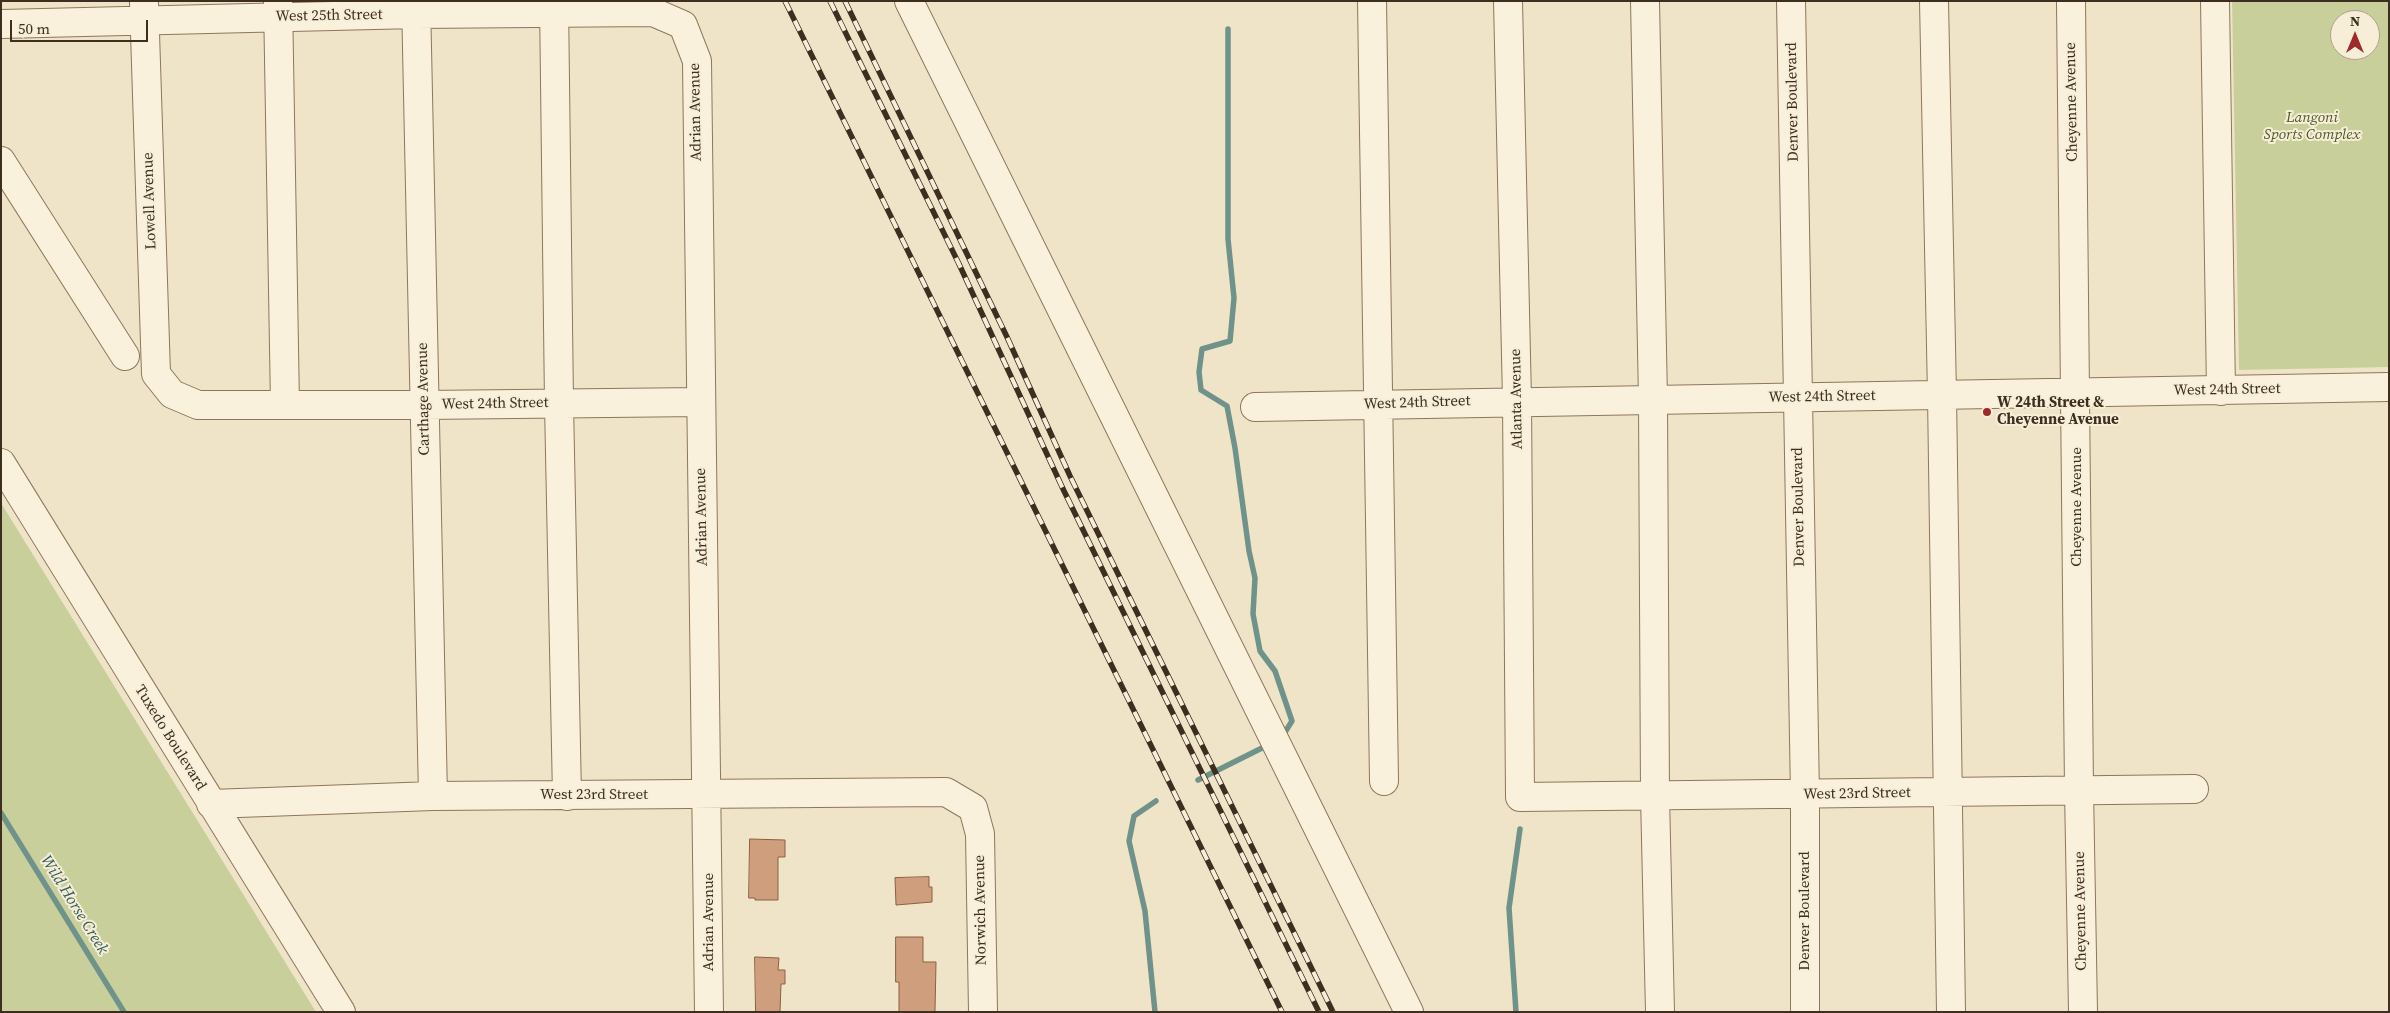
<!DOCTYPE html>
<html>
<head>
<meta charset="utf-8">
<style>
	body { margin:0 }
	#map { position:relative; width:2390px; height:1013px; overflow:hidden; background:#f0e4c8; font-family:"Source Serif 4",serif }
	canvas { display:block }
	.frame { position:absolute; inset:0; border:2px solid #3d2e20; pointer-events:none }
	.north { position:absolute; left:2330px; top:10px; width:50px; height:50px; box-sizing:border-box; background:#f7eed8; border:1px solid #ada18e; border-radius:50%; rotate:0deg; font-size:14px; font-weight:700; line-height:20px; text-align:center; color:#3d2e20 }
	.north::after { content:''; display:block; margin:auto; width:18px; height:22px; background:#9e2a2b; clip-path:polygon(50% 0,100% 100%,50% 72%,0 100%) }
	.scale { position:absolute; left:10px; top:20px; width:138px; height:22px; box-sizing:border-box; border:2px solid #3d2e20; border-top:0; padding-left:6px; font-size:15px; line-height:18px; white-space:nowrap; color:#3d2e20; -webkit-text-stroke:4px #f7eed8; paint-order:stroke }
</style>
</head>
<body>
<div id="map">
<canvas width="2390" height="1013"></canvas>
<div class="frame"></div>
<div class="north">N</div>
<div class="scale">50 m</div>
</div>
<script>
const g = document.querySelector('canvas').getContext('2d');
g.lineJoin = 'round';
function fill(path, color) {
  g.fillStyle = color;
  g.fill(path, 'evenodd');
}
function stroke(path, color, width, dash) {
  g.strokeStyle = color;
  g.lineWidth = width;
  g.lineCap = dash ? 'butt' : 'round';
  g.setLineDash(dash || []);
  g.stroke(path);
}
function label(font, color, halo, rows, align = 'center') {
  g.font = font + ' "Source Serif 4",serif';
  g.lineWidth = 4;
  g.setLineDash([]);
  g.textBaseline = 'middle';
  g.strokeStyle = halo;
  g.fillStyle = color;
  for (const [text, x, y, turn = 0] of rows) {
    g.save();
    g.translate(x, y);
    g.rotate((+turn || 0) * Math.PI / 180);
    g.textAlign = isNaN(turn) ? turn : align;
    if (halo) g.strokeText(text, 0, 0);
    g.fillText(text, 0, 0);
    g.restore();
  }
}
fill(new Path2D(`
	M2232,1H2389V367L2239,370ZM2340,20H2370V50H2340Z
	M1,503L316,1012H1Z`), '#c9cf9b');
stroke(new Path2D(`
	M1228,29V239L1234,298L1230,341L1202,349L1199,372L1201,390L1227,406L1235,448L1249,551L1255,578L1253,614L1260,651L1275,671L1292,721L1282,737
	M1198,780L1270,744
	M1,813L124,1012
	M1155,1012L1145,911L1129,841L1134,816L1156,801
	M1516,1012L1509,908L1520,829`), '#6f938a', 5.5);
const building = new Path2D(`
	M750,839L785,840V857H778V900H755V898H749Z
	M929,877V887H932V902L896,905L895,878Z
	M896,937H923V962H936L935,1012H899V982H896Z
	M755,957L779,958L778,970H785V984H781L780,1012H756Z`);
fill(building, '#cf9f7d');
stroke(building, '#8d5f41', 1);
const minor = new Path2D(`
	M278,1L285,405
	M416,1L433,796
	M554,1L559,404L567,796
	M909,1L1409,1012
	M1372,1L1384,781
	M1508,1L1517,400L1520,797L2194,789
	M1645,1L1653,399L1655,796L1660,1012
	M1791,1L1805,795V1012
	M1934,1L1942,395L1951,1012
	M2071,1L2079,789L2083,1012
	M2215,1L2221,391
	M144,2L156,374L172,394L198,405H424L700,402
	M1,24L416,14L653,12L683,25L697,61L709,1012
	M1,161L125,356
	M1255,407L2389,387
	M1,463L341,1012
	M211,804L433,796L946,792L973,808L980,834L983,1012`);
stroke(minor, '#8d765c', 30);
stroke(minor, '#faf1dc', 28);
const rail = new Path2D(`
	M785,1L1282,1012
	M830,1L959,264L1064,491L1319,1012
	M845,1L1007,337L1070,476L1333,1012`);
stroke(rail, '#3d2e20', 5.5);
stroke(rail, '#f7eed8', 4, [11]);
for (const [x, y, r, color] of [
	[1987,412,5,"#9e2a2b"]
]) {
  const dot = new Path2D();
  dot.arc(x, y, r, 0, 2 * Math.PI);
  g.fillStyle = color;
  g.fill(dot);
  stroke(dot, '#f7eed8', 2);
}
label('15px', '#3d2e20', '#f7eed8', [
	["West 25th Street",329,16,-1],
	["Denver Boulevard",1793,102,-91],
	["Cheyenne Avenue",2072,102,-91],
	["Adrian Avenue",696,112,-91],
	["Lowell Avenue",150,201,-92],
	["West 24th Street",2227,390,-1],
	["West 24th Street",1822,397,-1],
	["Carthage Avenue",424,399,-91],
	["Atlanta Avenue",1517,399,-91],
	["West 24th Street",1417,403,-2],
	["West 24th Street",495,404,-1],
	["Denver Boulevard",1799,507,-91],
	["Cheyenne Avenue",2077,507,-90],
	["Adrian Avenue",702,517,-91],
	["Tuxedo Boulevard",170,738,58],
	["West 23rd Street",1857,794,-1],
	["West 23rd Street",594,795],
	["Norwich Avenue",981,910,-91],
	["Denver Boulevard",1805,911,-90],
	["Cheyenne Avenue",2081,911,-91],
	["Adrian Avenue",709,922,-90]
]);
label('italic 15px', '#4d5a26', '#f7eed8', [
	["Langoni",2312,118],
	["Sports Complex",2312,135]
]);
label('bold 15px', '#3d2e20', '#f7eed8', [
	["W 24th Street &",1997,403],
	["Cheyenne Avenue",1997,420]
], 'left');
label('italic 16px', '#2f5d5a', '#f7eed8', [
	["Wild Horse Creek",74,905,58]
]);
</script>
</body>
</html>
